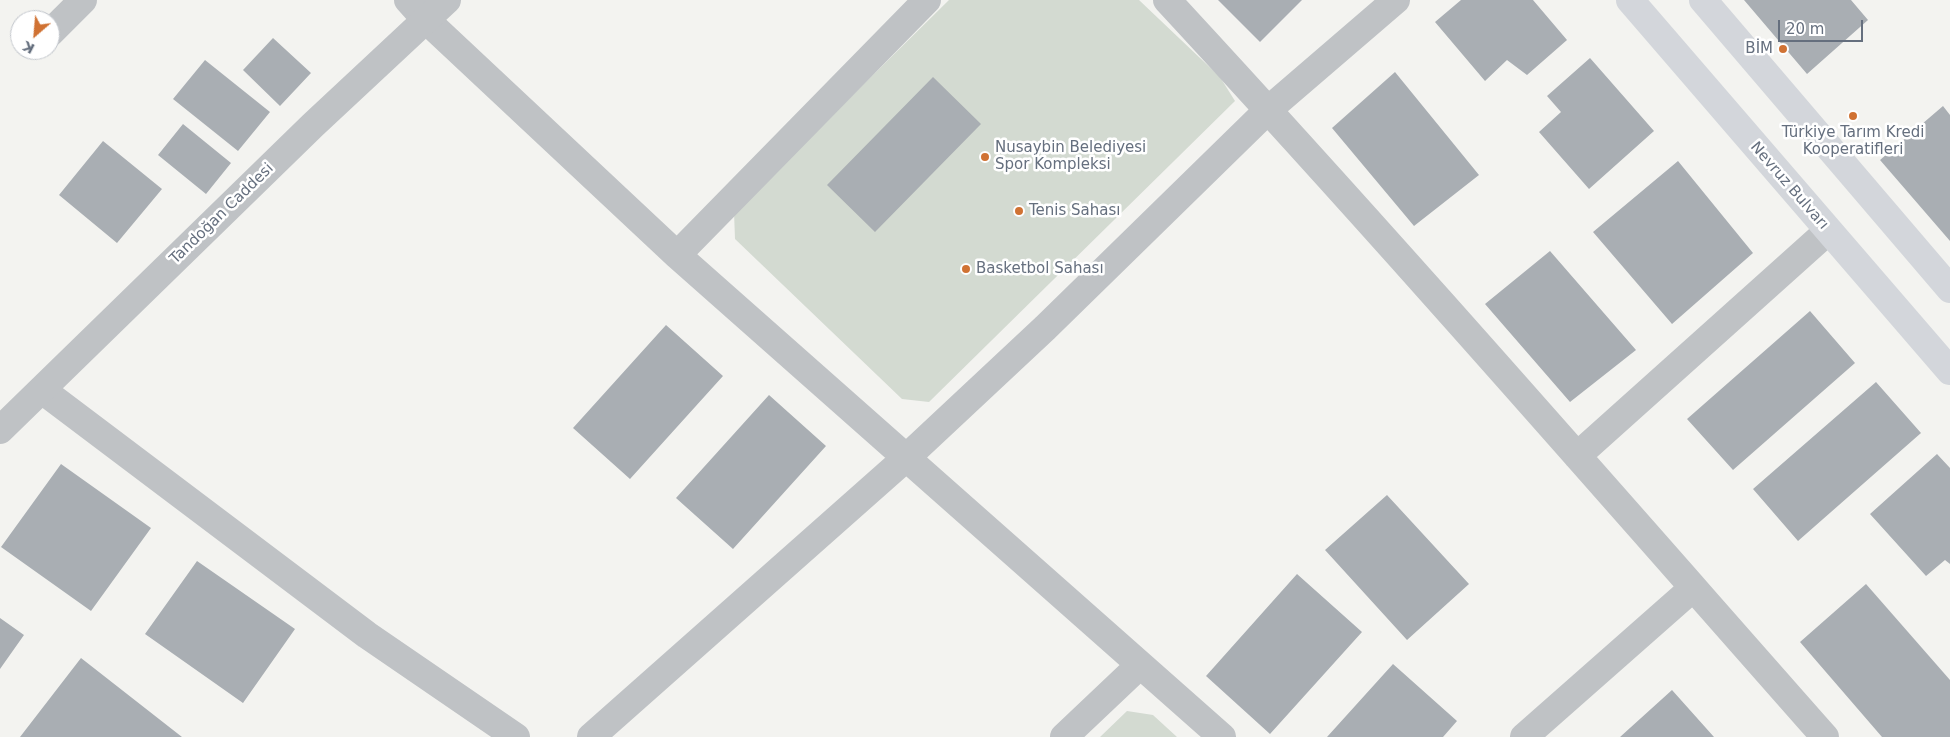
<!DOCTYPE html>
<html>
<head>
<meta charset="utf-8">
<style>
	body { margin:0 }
	#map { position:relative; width:1950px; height:737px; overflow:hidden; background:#f3f3f0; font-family:"DejaVu Sans",sans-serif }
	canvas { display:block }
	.north { position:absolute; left:10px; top:10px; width:50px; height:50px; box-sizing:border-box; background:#fff; border:1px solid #c1c5cb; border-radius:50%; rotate:207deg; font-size:14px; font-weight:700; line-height:20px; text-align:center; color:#656f7e }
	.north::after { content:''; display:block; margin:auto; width:18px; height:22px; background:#d07233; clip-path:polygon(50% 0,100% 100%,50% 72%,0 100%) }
	.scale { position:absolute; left:1778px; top:20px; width:85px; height:22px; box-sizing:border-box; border:2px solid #656f7e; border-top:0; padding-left:6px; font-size:15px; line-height:18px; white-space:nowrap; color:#656f7e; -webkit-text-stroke:4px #fff; paint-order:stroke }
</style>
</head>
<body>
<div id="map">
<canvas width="1950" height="737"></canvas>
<div class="north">K</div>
<div class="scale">20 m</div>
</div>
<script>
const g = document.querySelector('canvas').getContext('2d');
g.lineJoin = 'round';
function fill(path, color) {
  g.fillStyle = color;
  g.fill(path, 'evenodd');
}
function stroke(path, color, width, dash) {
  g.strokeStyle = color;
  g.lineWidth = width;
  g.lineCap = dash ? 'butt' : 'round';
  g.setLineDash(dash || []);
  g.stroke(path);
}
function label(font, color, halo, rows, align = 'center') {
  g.font = font + ' "DejaVu Sans",sans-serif';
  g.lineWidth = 5;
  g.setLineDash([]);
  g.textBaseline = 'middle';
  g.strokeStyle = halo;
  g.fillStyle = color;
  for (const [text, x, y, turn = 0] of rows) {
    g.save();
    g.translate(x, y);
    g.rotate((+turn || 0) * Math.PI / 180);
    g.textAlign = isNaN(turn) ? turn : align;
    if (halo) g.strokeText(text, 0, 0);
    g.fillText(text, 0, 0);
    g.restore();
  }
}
fill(new Path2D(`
	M949,0H1139L1220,77L1235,101L929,402L902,399L735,239L734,212Z
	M1127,711L1153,715L1177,737H1100Z`), '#d3dad1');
fill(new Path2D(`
	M1218,0H1302L1260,42Z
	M1461,0H1533L1567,40L1527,75L1507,60L1485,81L1435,22Z
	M1744,0H1851L1868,20L1807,74Z
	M273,38L311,73L280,106L243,70Z
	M1590,58L1654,131L1589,189L1539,132L1561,112L1547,96Z
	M205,60L270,112L238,151L173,99Z
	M1395,72L1479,175L1414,226L1332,128Z
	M933,77L981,124L875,232L827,185Z
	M1943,106L1950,115V241L1880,160Z
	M183,124L231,163L206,194L158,155Z
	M103,141L162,189L117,243L59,195Z
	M1678,161L1753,253L1672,324L1593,232Z
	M1550,251L1636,350L1570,402L1485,304Z
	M1810,311L1855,363L1733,470L1687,419Z
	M666,325L723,376L630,479L573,428Z
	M1876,382L1921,433L1798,541L1753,489Z
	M769,395L826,446L733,549L676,498Z
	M1937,454L1950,468V564L1945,560L1926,576L1870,514Z
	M61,464L151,528L91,611L1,547Z
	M1387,495L1469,584L1407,640L1325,550Z
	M197,561L295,629L243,703L145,634Z
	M1297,574L1362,632L1270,734L1206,676Z
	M1866,584L1950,680V737H1882L1800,642Z
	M0,618L24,635L0,669Z
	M81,658L182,737H20Z
	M1393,664L1457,721L1443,737H1327Z
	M1672,690L1714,737H1620Z`), '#a9aeb3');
stroke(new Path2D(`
	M408,0L425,19L677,255L1222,737
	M1167,0C1391,242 1607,490 1825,737
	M50,33L83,0
	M677,255L927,0
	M42,390L367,635L516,737
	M1577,456L1828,231
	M591,737L906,458L1045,328L1268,110L1396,0
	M1064,737L1140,665
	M1524,737L1693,588`), '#bfc2c5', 28);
stroke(new Path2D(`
	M0,430L313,125L447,0`), '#bfc2c5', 28);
stroke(new Path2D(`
	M1630,0L1950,371
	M1703,0L1950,289`), '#d3d6db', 28);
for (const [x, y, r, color] of [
	[1783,49,5,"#d07233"],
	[1853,116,5,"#d07233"],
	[985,157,5,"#d07233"],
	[1019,211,5,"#d07233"],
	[966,269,5,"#d07233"]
]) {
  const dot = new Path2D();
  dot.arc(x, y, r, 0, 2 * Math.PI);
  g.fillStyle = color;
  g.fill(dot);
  stroke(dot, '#fff', 2);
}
label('15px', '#656f7e', '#fff', [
	["BİM",1773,49,"right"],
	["Türkiye Tarım Kredi",1853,133,"center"],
	["Kooperatifleri",1853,150,"center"],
	["Nusaybin Belediyesi",995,148],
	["Spor Kompleksi",995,165],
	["Tenis Sahası",1029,211],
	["Basketbol Sahası",976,269]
], 'left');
label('15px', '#656f7e', '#fff', [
	["Nevruz Bulvarı",1789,186,49],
	["Tandoğan Caddesi",222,214,-44]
]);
</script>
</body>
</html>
